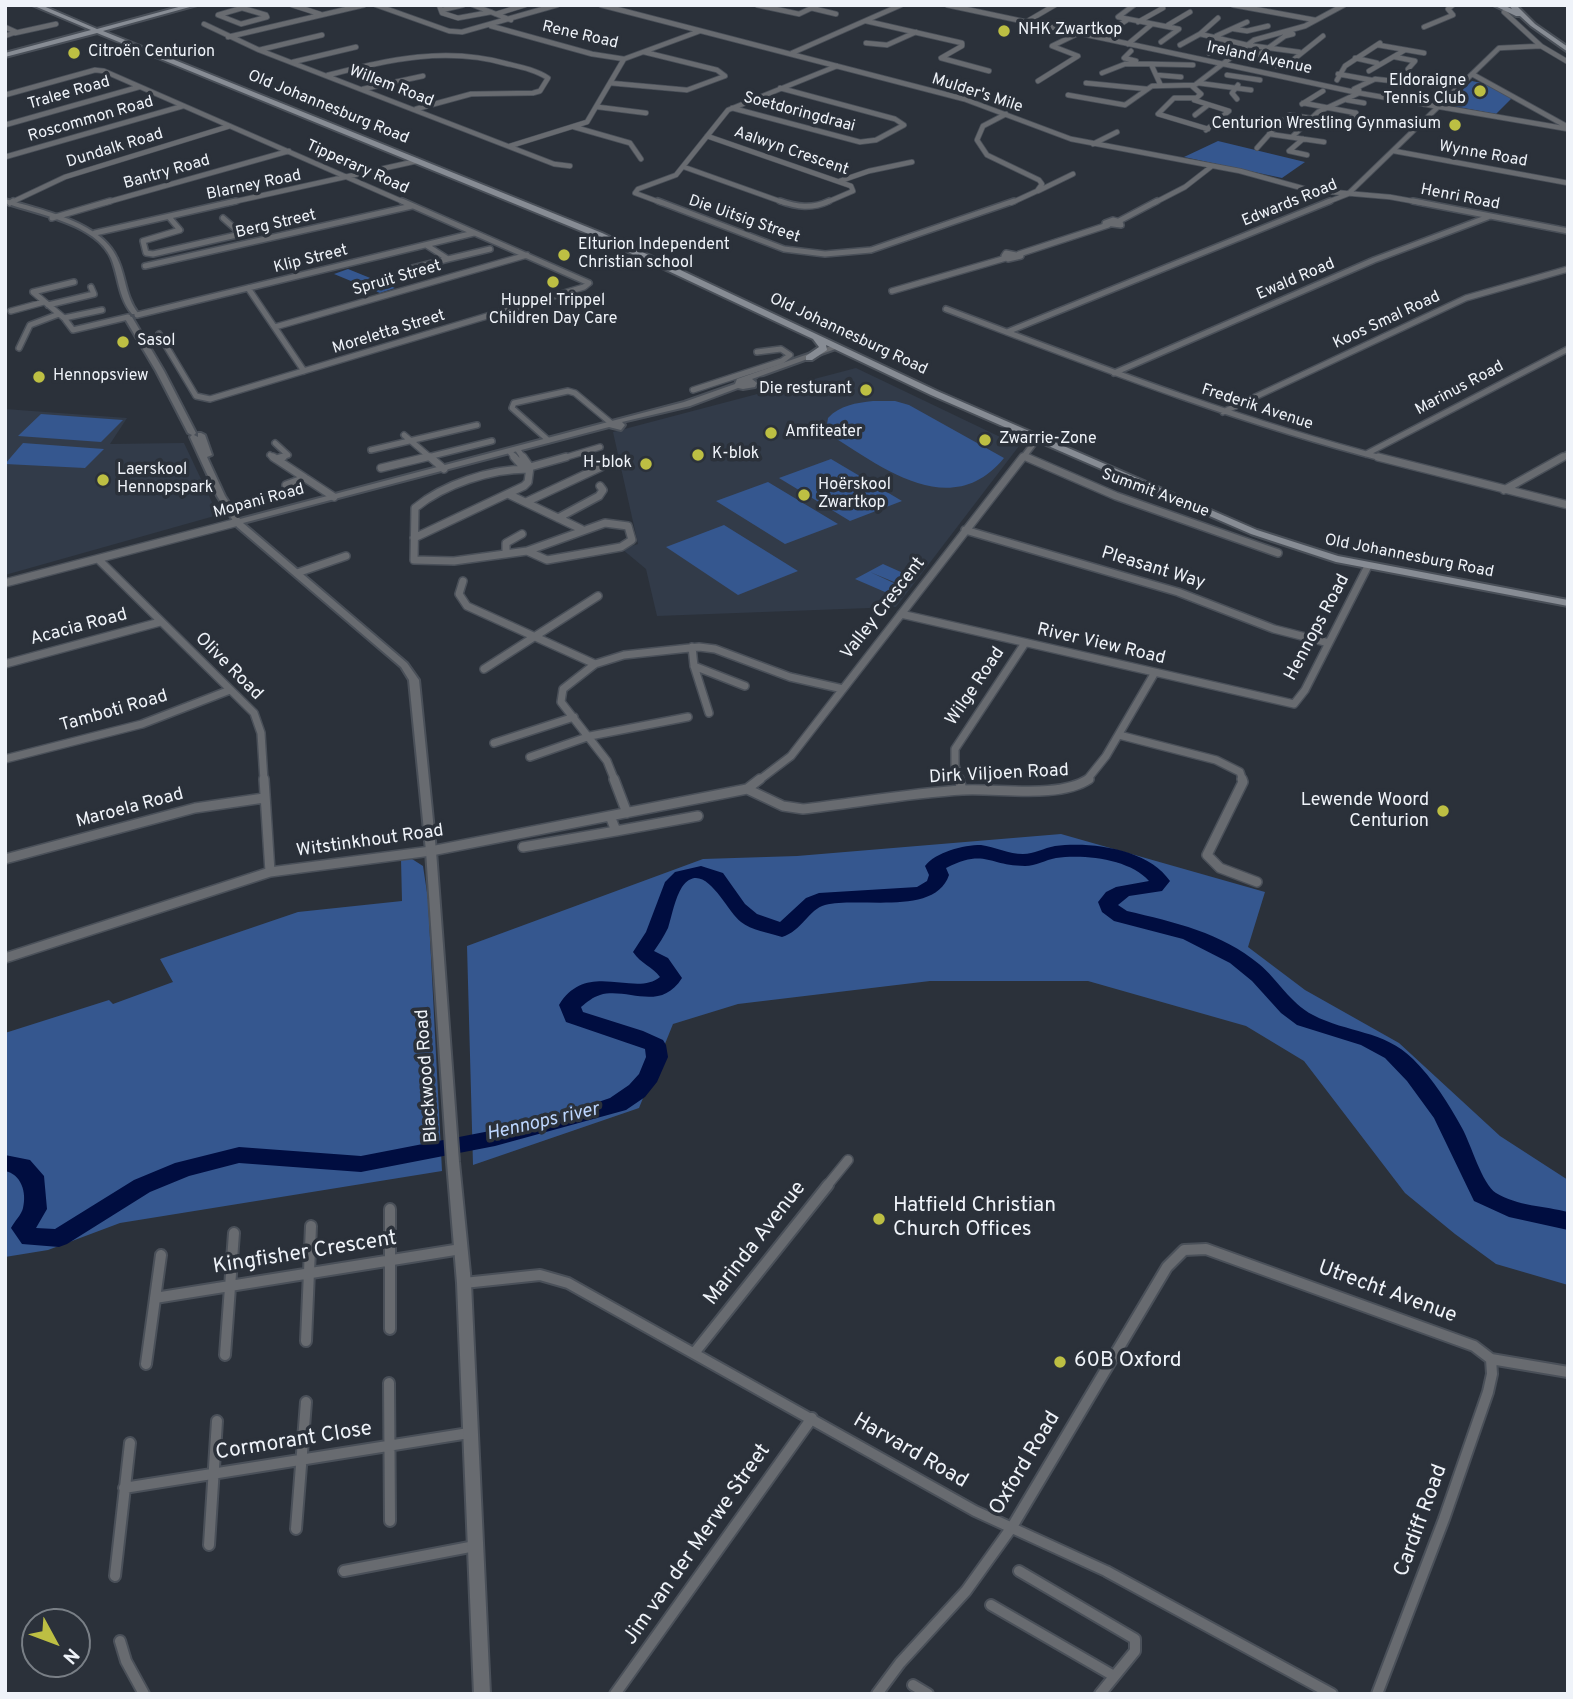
<!DOCTYPE html>
<html>
<head>
<meta charset="utf-8">
<style>
	body { margin:0 }
	#map { position:relative; width:1573px; height:1699px; overflow:hidden; background:#2b313a; font-family:Overpass,sans-serif }
	canvas { display:block }
	.frame { position:absolute; inset:0; border:7px solid #eff3f9; pointer-events:none }
	.north { position:absolute; left:21px; top:1608px; width:70px; height:70px; box-sizing:border-box; background:#2b313a; border:2px solid #797f86; border-radius:50%; rotate:131deg; font-size:19px; font-weight:700; line-height:28px; text-align:center; color:#eff3f9 }
	.north::after { content:''; display:block; margin:auto; width:24px; height:32px; background:#bdbf43; clip-path:polygon(50% 0,100% 100%,50% 72%,0 100%) }
</style>
</head>
<body>
<div id="map">
<canvas width="1573" height="1699"></canvas>
<div class="frame"></div>
<div class="north">N</div>
</div>
<script>
const g = document.querySelector('canvas').getContext('2d');
g.lineJoin = 'round';
function fill(path, color) {
  g.fillStyle = color;
  g.fill(path, 'evenodd');
}
function stroke(path, color, width, dash) {
  g.strokeStyle = color;
  g.lineWidth = width;
  g.lineCap = dash ? 'butt' : 'round';
  g.setLineDash(dash || []);
  g.stroke(path);
}
function label(font, color, halo, rows, align = 'center') {
  g.font = font + ' Overpass,sans-serif';
  g.lineWidth = 7;
  g.setLineDash([]);
  g.textBaseline = 'middle';
  g.strokeStyle = halo;
  g.fillStyle = color;
  for (const [text, x, y, turn = 0] of rows) {
    g.save();
    g.translate(x, y);
    g.rotate((+turn || 0) * Math.PI / 180);
    g.textAlign = isNaN(turn) ? turn : align;
    if (halo) g.strokeText(text, 0, 0);
    g.fillText(text, 0, 0);
    g.restore();
  }
}
fill(new Path2D(`
	M856,368L1019,446L896,607L657,616L646,569L622,549L638,544L613,432Z
	M5,409L127,418L110,444L184,443L218,515L5,575Z`), '#323b49');
fill(new Path2D(`
	M1472,81L1486,84L1512,98L1496,114L1447,105Z
	M1218,141L1305,162L1282,178L1184,157Z
	M348,269L395,288L380,293L334,274Z
	M873,401H895L909,405L1004,458C953,520 887,471 835,438L826,430L828,418C840,405 856,403 873,401Z
	M41,414L123,420L101,442L18,436Z
	M23,443L104,449L85,468L5,464Z
	M831,459L902,501L850,521L779,478Z
	M768,482L838,524L785,544L716,501Z
	M724,525L798,571L738,595L666,547Z
	M883,564L912,577L899,584L870,572L898,585L885,592L855,579Z
	M1061,834L1265,892L1248,947L1305,990L1399,1043L1500,1136L1568,1180V1285L1496,1264L1455,1234L1405,1193L1304,1061L1246,1026L1088,981H930L738,1004L673,1024L639,1108L473,1165L467,946L703,859L797,856Z
	M401,859H412L423,866L428,899L442,1171L120,1223L48,1250L5,1257V1033L109,1000L113,1004L173,982L160,959L298,912L402,901Z`), '#35578f');
fill(new Path2D(`
	M981,845C995,847 1009,854 1023,854C1034,854 1044,848 1055,846C1090,841 1149,849 1170,881L1162,891L1129,896L1118,905L1127,911C1174,922 1222,933 1259,964C1278,980 1290,1003 1313,1015C1347,1033 1384,1030 1413,1059C1433,1079 1449,1104 1462,1128C1471,1144 1482,1184 1496,1193C1517,1206 1545,1206 1568,1212V1230L1509,1217L1474,1201L1434,1118L1407,1081L1385,1058L1361,1045L1297,1025L1281,1013L1252,981L1230,963L1183,939L1114,921L1102,912L1098,902L1106,892L1116,887L1149,881C1130,859 1084,854 1056,858C1045,860 1036,866 1025,866C988,866 986,848 946,868L949,875C935,917 859,896 825,905C809,909 802,931 782,937C769,933 751,930 741,922C726,911 704,857 682,887C675,898 672,915 668,928C664,936 659,944 654,951L668,958L682,978C660,1013 628,987 600,995C593,997 587,1002 581,1007L583,1012L643,1031L663,1040L666,1045L668,1057L657,1082L645,1097L626,1110L495,1146L361,1172L239,1163L189,1176L150,1192L67,1244L59,1247L22,1244L11,1228C14,1222 22,1214 23,1208C27,1192 21,1174 5,1171V1155L30,1160L44,1176L47,1209L36,1228L55,1229L134,1180L175,1163L239,1147L361,1156L495,1130L572,1111L610,1098L629,1085L639,1074L646,1057L645,1049L566,1022L559,1005C587,959 635,998 660,977C652,966 641,964 633,952L646,932L665,882L675,872L701,866L723,873L745,904L757,914L780,922L806,898L819,893L917,887L927,881L929,875L925,866C936,852 963,845 981,845Z`), '#000d40');
const minorFar4 = new Path2D(`
	M292,5L320,14
	M376,5L449,31L462,32L557,5
	M439,5L442,13L458,18L491,12
	M473,5L511,20
	M601,5L964,99L1071,139L1240,171L1309,190L1390,197L1423,203
	M757,5L799,14L818,5
	M947,5L1359,93L1568,129
	M1134,5L1118,17L1179,29L1161,42
	M1233,5L1315,20
	M242,8L266,15L267,17L241,24L218,15Z
	M811,8L836,14
	M442,10L463,5
	M1504,12L1541,46L1568,62
	M496,14L525,5
	M866,21L962,43V46L941,58L989,71
	M1026,22L1055,5
	M1138,22L1163,8
	M204,24L259,50L554,164L570,166
	M1168,25L1190,12
	M491,26L592,54L624,59
	M5,27L16,32L5,36
	M1424,27L1453,15L1448,9L1453,5
	M1234,29L1247,31L1268,26
	M1108,32L1127,20
	M15,33L56,24
	M1200,34L1247,45L1299,52
	M1216,36L1247,22
	M228,37L364,5
	M866,43L887,45L916,32
	M1128,44L1152,24
	M1180,45L1200,34L1218,18
	M1378,45L1424,53
	M259,50L322,35
	M1131,51L1124,58L1136,61
	M792,53L901,5
	M1209,53L1229,41
	M1395,57L1415,61L1408,69
	M1355,58L1377,63
	M1250,61L1285,36L1293,34
	M293,62L356,47
	M1151,64L1193,65
	M1277,66L1293,60L1323,36
	M1369,71L1405,50
	M1102,73L1125,64H1151L1161,86
	M1338,74L1371,80
	M1472,74L1568,127
	M328,75C389,60 445,46 508,64C521,67 536,70 548,78L540,91L533,93L471,94L416,109
	M1157,75L1181,77
	M1227,75L1260,80
	M1337,80L1345,66L1380,43
	M1038,81L1078,56L1052,46L1079,33
	M610,83L687,90L725,76L717,70L644,52
	M1086,83L1147,89
	M1198,83L1251,90
	M1192,86L1201,94L1194,100L1229,111L1206,130
	M363,89L423,76
	M1354,89L1375,79L1393,81
	M5,95L95,70L104,71L406,203
	M1068,95L1125,105L1152,86L1195,85L1254,40L1305,26L1344,5
	M1195,98H1174L1158,114L1208,129
	M1237,99L1232,93L1238,85
	M1347,100L1364,103
	M1303,103L1356,113
	M1302,104L1323,91
	M598,107L646,113
	M732,108L860,142L876,140L904,125L895,119L780,88
	M1006,114L983,126L977,140L987,155L1039,180L1042,184L1037,191L1011,203
	M1195,115L1208,105
	M1289,115L1311,118
	M5,125L139,87
	M1343,125L1356,113
	M574,127L630,143L641,159
	M1269,134L1324,142
	M707,136L851,186L853,191L825,203
	M1292,137L1318,112L1359,93V90
	M1303,139L1289,151L1307,155
	M1093,144L1117,132
	M510,146L587,122L624,59L700,31
	M1257,148L1282,120
	M1394,151L1568,183
	M5,157L183,106
	M684,167L785,203
	M840,181L869,171L912,162
	M1038,191L1073,174
	M10,203L65,177L230,126
	M104,203L289,151
	M228,203L417,161
	M662,203L635,193L638,189L676,175L728,110L837,66
	M1154,203L1185,187L1212,166
	M1325,203L1348,194L1499,48L1541,46`);
const minorFar3 = new Path2D(`
	M658,201L784,249L825,254L871,250L1014,201
	M780,201C797,207 812,209 829,201
	M1413,201L1568,231
	M10,203L13,201
	M169,217L180,230L143,241L146,253L153,254L241,234L223,218
	M52,218L110,201
	M1113,220L1120,222L1121,225L1105,223Z
	M1119,221L1157,201
	M95,233L236,201
	M426,245L448,259L490,249
	M1006,253L1021,256L1008,259L1004,256Z
	M1019,254L1108,225
	M145,266L412,206
	M401,271L448,259
	M74,282L33,292L64,318L73,330L128,317
	M248,288L304,371
	M892,291L1006,258
	M48,305L94,294L91,287
	M946,309C1091,364 1234,420 1385,459
	M11,311L44,302
	M137,315L474,233
	M64,318L102,310
	M275,327L527,255
	M1007,332L1330,201
	M159,334L196,396L210,399L584,287L589,283L402,201
	M19,348L30,325L59,314
	M1114,373L1374,260L1488,217
	M693,390L782,361L790,355L781,349L757,352
	M1223,412L1466,298L1568,269
	M404,435L432,459
	M548,440L512,408L514,403L568,391L575,393L611,423
	M275,443L288,455L277,459
	M371,450L477,425
	M518,450L524,459
	M510,452L516,459
	M1366,454L1568,349
	M270,455L275,459
	M1024,456L1030,459
	M420,459L492,441
	M560,459L600,447
	M1022,459L1037,439
	M1560,459L1568,454`);
const minorFar2 = new Path2D(`
	M273,457L334,497
	M430,457L444,469
	M514,457L524,468
	M523,457L530,467
	M1026,457L1116,496L1278,553
	M1378,457L1568,505
	M276,459L283,457
	M381,468L427,457
	M286,485L305,478
	M1504,490L1563,457
	M508,494L581,529
	M526,502L601,467
	M558,518L599,496L603,490L600,486
	M605,523L628,526L632,540L621,547L547,560L527,551Z
	M965,530L1178,592L1274,629L1329,643
	M414,538L524,486L528,482L530,467L566,457
	M527,551L454,561L414,560L415,508C444,484 491,469 528,469
	M506,554V543L522,534
	M98,559L254,713L261,733L264,781
	M297,573L346,556
	M463,581L459,594L467,606L595,664
	M5,583L238,522
	M901,614L1294,704L1305,690L1368,566
	M692,647L694,666L709,713
	M5,664L160,622
	M694,666L745,686
	M484,669L598,596
	M1119,735L1216,760L1240,772L1243,781
	M494,743L574,717
	M530,757L590,736L688,717
	M5,759L142,724L230,690
	M615,781L607,761L561,702L563,689L595,664L624,655L699,647L715,649L790,677L843,689
	M758,781L791,756L1023,457
	M959,781L955,765V749L1025,643
	M1086,781L1106,756L1154,674`);
const minorFar1 = new Path2D(`
	M264,779L270,872
	M614,779L627,813
	M959,779L962,790
	M1242,779L1243,782L1207,855L1220,868L1257,882
	M747,789L783,806L803,809C856,803 910,793 963,790C999,788 1059,799 1089,779
	M610,816L616,831L698,816
	M523,847L616,831
	M5,859L195,808L264,798
	M5,958L270,872L431,851L747,789L760,779
	M826,1187L848,1160`);
const minor = new Path2D(`
	M390,1209V1329
	M464,1283L540,1275L568,1283L975,1511L1106,1571L1332,1694
	M155,1298L461,1249
	M306,1341L311,1226
	M695,1352L828,1185
	M225,1355L234,1233
	M146,1364L161,1255
	M389,1383L390,1521
	M124,1488L469,1433
	M296,1529L306,1402
	M209,1545L217,1421
	M344,1571L475,1546
	M1019,1571L1135,1639V1651L1100,1694
	M115,1576L130,1443
	M991,1605L1114,1676
	M120,1641L126,1661L144,1694
	M913,1685L928,1694
	M615,1694L812,1418
	M877,1694L900,1663L966,1591L1012,1527L1167,1267L1184,1250L1206,1249L1474,1346L1491,1359L1568,1372
	M1377,1694L1444,1519L1488,1392L1492,1374L1491,1359`);
const tertiary = new Path2D(`
	M5,199C40,210 101,221 117,258C126,276 125,296 138,313L136,314H132C118,297 119,277 111,258C96,224 37,214 5,203Z
	M126,316L132,317L164,371L196,433L194,435L198,437V433H201L205,435L212,455L207,457L225,496L240,519L684,402L735,384L737,379L834,345L841,347L752,379L757,383L755,387L743,389L738,388L690,406L622,422L625,425L621,430L609,427L243,523L407,663L419,680L436,851L459,1162L471,1283L490,1694H474L457,1283L447,1162L426,851L409,680L401,667L237,527L217,496L190,437L192,435L188,433L156,371L124,317Z`);
const secondary = new Path2D(`
	M32,5H41L97,29L186,5H197L103,31L602,233L937,391L1257,530L1338,556L1568,600V606L1336,562L1251,534L931,395L826,345L827,350L812,360H806V356L819,347L813,339L596,237L97,33L5,57V53L91,30Z
	M1493,5H1503L1512,9L1509,5H1516L1535,24L1568,47V52L1531,26L1520,16H1516Z`);
stroke(minorFar4, '#4a5059', 6);
stroke(minorFar3, '#4a5059', 8);
stroke(minorFar2, '#4a5059', 10);
stroke(minorFar1, '#4a5059', 12);
stroke(minor, '#4a5059', 14);
stroke(tertiary, '#4a5059', 4);
stroke(secondary, '#4a5059', 4);
stroke(minorFar4, '#686b70', 4.5);
stroke(minorFar3, '#686b70', 5);
stroke(minorFar2, '#686b70', 7);
stroke(minorFar1, '#686b70', 9);
stroke(minor, '#686b70', 10);
fill(tertiary, '#686b70');
fill(secondary, '#878c94');
for (const [x, y, r, color] of [
	[1004,31,7,"#bdbf43"],
	[74,53,7,"#bdbf43"],
	[1480,91,7,"#bdbf43"],
	[1455,125,7,"#bdbf43"],
	[564,255,7,"#bdbf43"],
	[553,282,7,"#bdbf43"],
	[123,342,7,"#bdbf43"],
	[39,377,7,"#bdbf43"],
	[866,390,7,"#bdbf43"],
	[771,433,7,"#bdbf43"],
	[985,440,7,"#bdbf43"],
	[698,455,7,"#bdbf43"],
	[646,464,7,"#bdbf43"],
	[103,480,7,"#bdbf43"],
	[804,495,7,"#bdbf43"],
	[1443,811,7,"#bdbf43"],
	[879,1219,7,"#bdbf43"],
	[1060,1362,7,"#bdbf43"]
]) {
  const dot = new Path2D();
  dot.arc(x, y, r, 0, 2 * Math.PI);
  g.fillStyle = color;
  g.fill(dot);
  stroke(dot, '#2b313a', 2.5);
}
label('16px', '#eff3f9', '#2b313a', [
	["NHK Zwartkop",1018,31],
	["Citroën Centurion",88,53],
	["Eldoraigne",1466,82,"right"],
	["Tennis Club",1466,100,"right"],
	["Centurion Wrestling Gynmasium",1441,125,"right"],
	["Elturion Independent",578,246],
	["Christian school",578,264],
	["Huppel Trippel",553,302,"center"],
	["Children Day Care",553,320,"center"],
	["Sasol",137,342],
	["Hennopsview",53,377],
	["Die resturant",852,390,"right"],
	["Amfiteater",785,433],
	["Zwarrie-Zone",999,440],
	["K-blok",712,455],
	["H-blok",632,464,"right"],
	["Laerskool",117,471],
	["Hennopspark",117,489],
	["Hoërskool",818,486],
	["Zwartkop",818,504]
], 'left');
label('16px', '#eff3f9', '#2b313a', [
	["Rene Road",580,36,13],
	["Ireland Avenue",1259,59,12],
	["Willem Road",391,87,21],
	["Tralee Road",69,94,-16],
	["Mulder's Mile",977,94,18],
	["Old Johannesburg Road",328,108,22],
	["Soetdoringdraai",799,113,15],
	["Roscommon Road",91,120,-16],
	["Dundalk Road",115,149,-17],
	["Aalwyn Crescent",791,152,19],
	["Wynne Road",1483,155,10],
	["Tipperary Road",357,168,24],
	["Bantry Road",167,173,-16],
	["Blarney Road",254,186,-12],
	["Henri Road",1460,198,11],
	["Edwards Road",1290,204,-22],
	["Die Uitsig Street",744,220,19],
	["Berg Street",276,225,-13],
	["Klip Street",311,260,-14],
	["Spruit Street",397,279,-16],
	["Ewald Road",1296,280,-23],
	["Koos Smal Road",1387,321,-25],
	["Moreletta Street",389,333,-17],
	["Old Johannesburg Road",848,335,25],
	["Marinus Road",1460,389,-28],
	["Frederik Avenue",1257,408,18],
	["Summit Avenue",1155,494,20],
	["Mopani Road",259,502,-15],
	["Old Johannesburg Road",1409,557,11]
]);
label('18px', '#eff3f9', '#2b313a', [
	["Pleasant Way",1153,569,17],
	["Valley Crescent",884,609,-52],
	["Acacia Road",79,628,-15],
	["Hennops Road",1318,628,-62],
	["River View Road",1101,645,13],
	["Olive Road",228,667,45],
	["Wilge Road",976,687,-56],
	["Tamboti Road",114,712,-16],
	["Dirk Viljoen Road",999,775,-3],
	["Maroela Road",130,809,-15],
	["Witstinkhout Road",370,842,-8],
	["Blackwood Road",428,1076,-94]
]);
label('18px', '#eff3f9', '#2b313a', [
	["Lewende Woord",1429,801],
	["Centurion",1429,822]
], 'right');
label('italic 19px', '#bdd6fe', '#2b313a', [
	["Hennops river",543,1123,-13]
]);
label('21px', '#eff3f9', '#2b313a', [
	["Hatfield Christian",893,1207],
	["Church Offices",893,1231],
	["60B Oxford",1074,1362]
], 'left');
label('21px', '#eff3f9', '#2b313a', [
	["Marinda Avenue",756,1244,-52],
	["Kingfisher Crescent",305,1254,-9],
	["Utrecht Avenue",1387,1293,20],
	["Cormorant Close",294,1442,-9],
	["Harvard Road",910,1452,30],
	["Oxford Road",1026,1464,-59],
	["Cardiff Road",1422,1521,-70],
	["Jim van der Merwe Street",698,1545,-55]
]);
</script>
</body>
</html>
